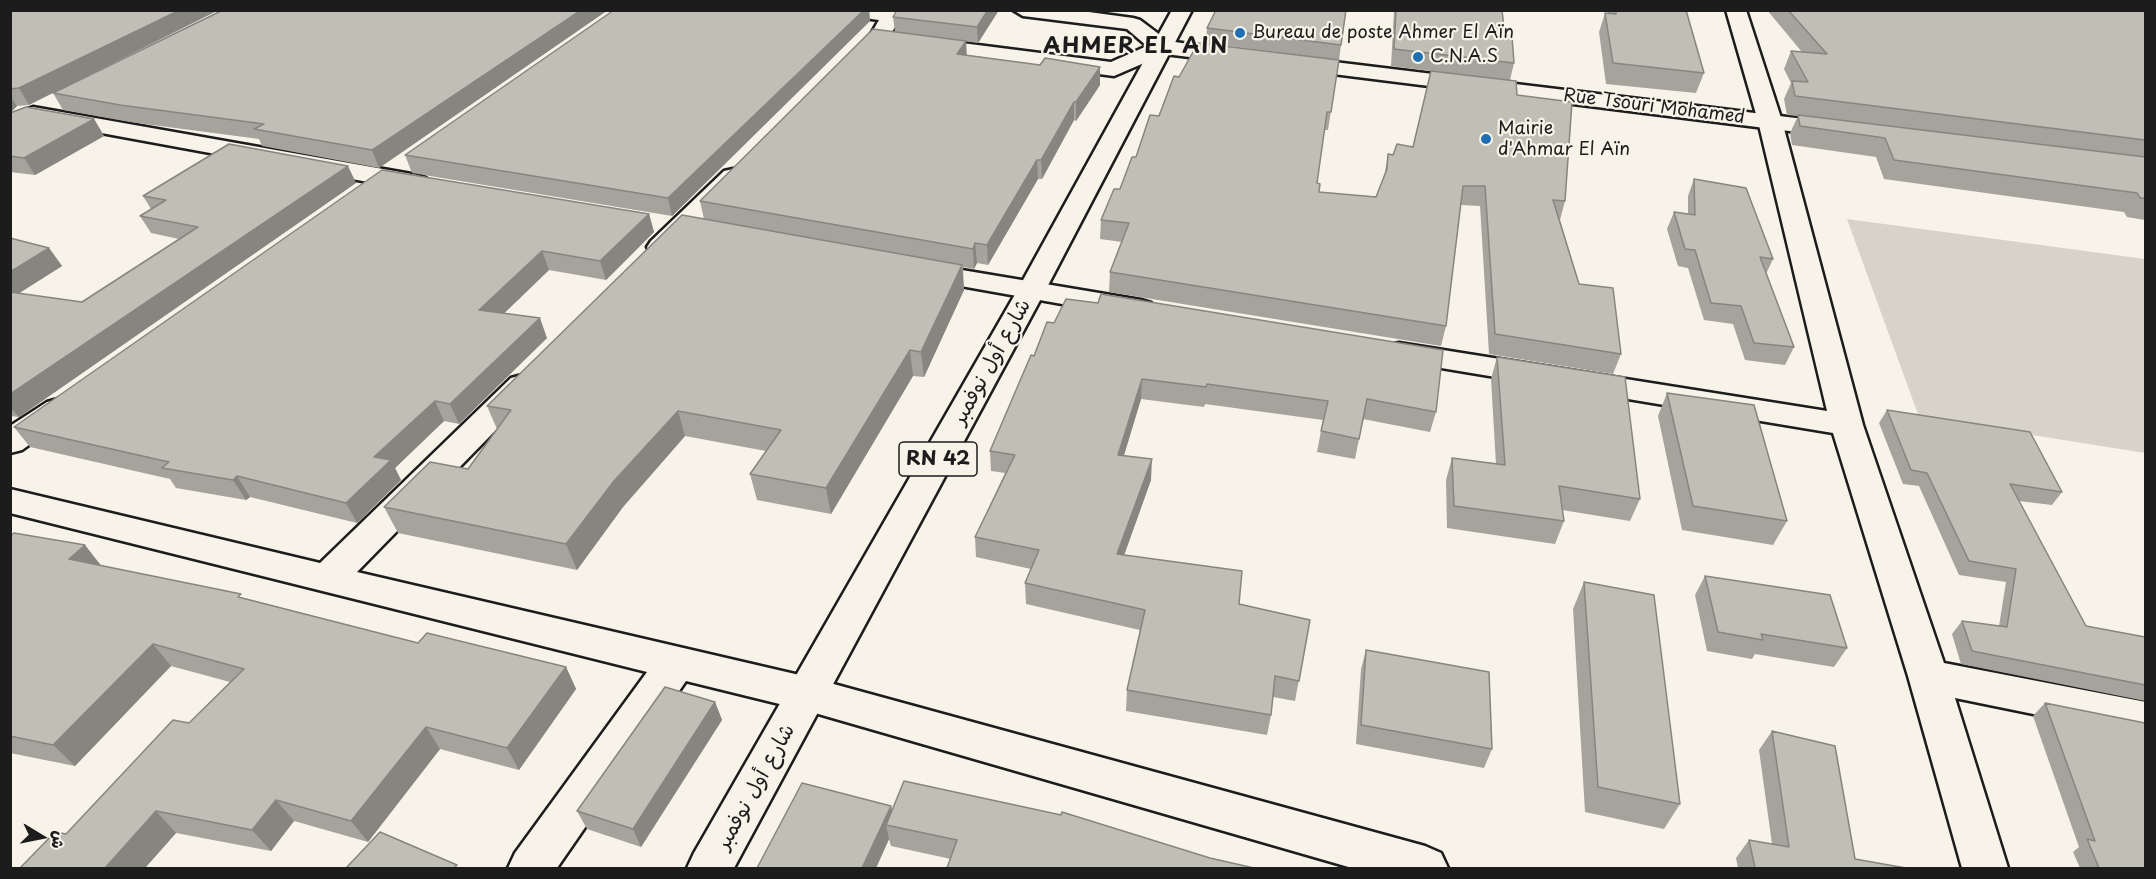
<!DOCTYPE html>
<html>
<head>
<meta charset="utf-8">
<style>
	body { margin:0 }
	#map { position:relative; width:2156px; height:879px; overflow:hidden; background:#f7f3e8; font-family:"Playpen Sans","Playpen Sans Arabic",sans-serif }
	canvas { display:block }
	.frame { position:absolute; inset:0; border:12px solid #1c1c1c; pointer-events:none }
	.north { position:absolute; left:12px; top:807px; width:60px; height:60px; -webkit-text-stroke:4px #f7f3e8; paint-order:stroke; rotate:100deg; font-size:16px; font-weight:700; line-height:24px; text-align:center; color:#1c1c1c }
	.north::after { content:''; display:block; margin:auto; width:21px; height:27px; background:#1c1c1c; clip-path:polygon(50% 0,100% 100%,50% 72%,0 100%) }
</style>
</head>
<body>
<div id="map">
<canvas width="2156" height="879"></canvas>
<div class="frame"></div>
<div class="north">ش</div>
</div>
<script>
const g = document.querySelector('canvas').getContext('2d');
g.lineJoin = 'round';
function fill(path, color) {
  g.fillStyle = color;
  g.fill(path, 'evenodd');
}
function stroke(path, color, width, dash) {
  g.strokeStyle = color;
  g.lineWidth = width;
  g.lineCap = dash ? 'butt' : 'round';
  g.setLineDash(dash || []);
  g.stroke(path);
}
function label(font, color, halo, rows, align = 'center') {
  g.font = font + ' "Playpen Sans","Playpen Sans Arabic",sans-serif';
  g.lineWidth = 4.5;
  g.setLineDash([]);
  g.textBaseline = 'middle';
  g.strokeStyle = halo;
  g.fillStyle = color;
  for (const [text, x, y, turn = 0] of rows) {
    g.save();
    g.translate(x, y);
    g.rotate((+turn || 0) * Math.PI / 180);
    g.textAlign = isNaN(turn) ? turn : align;
    if (halo) g.strokeText(text, 0, 0);
    g.fillText(text, 0, 0);
    g.restore();
  }
}
fill(new Path2D(`
	M1847,219L2145,259V453L1919,417Z`), '#d7d3cb');
const street = new Path2D(`
	M1726,10H1746L1782,121L1863,425L1944,663L2146,702V737L1955,698L2008,868H1962L1908,676L1833,433L1399,361L1388,359L1384,352L1388,345L1399,343L1827,411L1758,121Z
	M33,107L417,175L426,178L430,183L426,188L417,191L36,121L10,132V116Z
	M733,169L742,171L745,176L742,181L671,253L661,255L651,253L647,247L651,241L724,171Z
	M920,263L1141,300L1151,303L1156,309L1151,315L1141,318L910,277L906,271L910,265Z
	M522,375L533,378L538,385L533,392L357,572L808,677L1425,846L1441,853L1448,868H1352L808,711L686,681L557,868H508L515,853L647,672L10,513V489L320,563L511,378Z
	M58,399L69,402L74,409L69,416L22,450L10,453V426L47,402Z`);
const secondary = new Path2D(`
	M839,10L898,12L901,16L891,34L1111,62L1147,46L1127,29L1023,16L1013,10H1074L1133,18L1140,20L1168,41L1238,51L1246,52L1249,57L1246,62L1238,63L1165,54L1114,76L878,45L871,43L868,39L879,20L849,16Z
	M1293,57L1837,123L1845,125L1849,130L1845,135L1837,137L1285,68L1282,63L1285,58Z`);
const primary = new Path2D(`
	M1172,10H1192L1045,291L734,868H687L694,853L1017,291Z`);
stroke(street, '#1c1c1c', 5);
stroke(secondary, '#1c1c1c', 5);
stroke(primary, '#1c1c1c', 5);
fill(street, '#f7f3e8');
fill(secondary, '#f7f3e8');
fill(primary, '#f7f3e8');
fill(new Path2D(`
	M10,10L29,105L17,106L11,112L94,119L104,136L35,175L10,172Z
	M608,10L379,168L262,146L259,139L130,122L63,110L53,93Z
	M614,10H869L870,21L672,216L412,173L405,155Z
	M999,10L978,43L941,38L967,55L1040,65L1100,67V85L1076,121L1074,120L1042,179H1038L988,265L977,263L974,269L963,267L964,290L924,377L913,376L831,514L757,500L750,474L766,451L685,436L623,507L577,570L398,533L384,507L468,469L497,429L487,406L704,219L700,201L895,32L893,17Z
	M1394,10H1502L1505,36L1514,63L1510,80L1565,201L1560,220L1579,284L1621,354L1613,374L1489,354L1480,206L1461,205L1446,326L1441,346L1109,292L1110,272L1122,242L1100,239L1101,220L1120,189L1136,157L1179,77L1339,60L1328,130H1324L1317,183L1319,192L1376,197L1384,177L1388,154L1393,155L1413,147L1431,71L1391,66Z
	M1608,10H1686L1704,73L1696,93L1606,84L1599,32L1605,13H1608Z
	M1767,10H2145V220L2127,217L2124,212L1884,179L1876,157L1792,145L1790,133L1798,116L1787,115L1784,99L1791,83L1784,69L1791,51L1802,52Z
	M1207,28L1341,45L1339,60L1206,43Z
	M1694,179L1773,259L1766,274L1794,347L1785,365L1745,360L1733,324L1704,320L1688,268L1678,266L1667,229L1674,212L1688,214V196Z
	M356,183L19,417L10,416V238L49,248L62,266L19,293L82,302L179,239L151,233L140,216L151,209L143,196Z
	M649,214L654,232L606,280L549,270L504,313L547,338L459,424L444,421L395,468L401,480L357,523L250,497L246,500L176,488L170,479L30,447L14,427Z
	M1047,322L1436,412L1430,432L1363,419L1355,459L1317,452L1323,420L1205,404L1204,407L1141,399L1124,455L1151,480L1124,555L1239,604L1310,620L1295,701L1273,697L1271,715L1267,735L1126,711L1127,690L1140,630L1026,604L1025,583L1031,569L976,557L975,537L1005,473L991,471L990,451L1034,356Z
	M1497,357L1640,499L1630,521L1562,510L1564,521L1555,544L1447,528L1446,480L1452,458L1496,464L1491,379Z
	M1667,393L1787,521L1773,545L1682,530L1658,416Z
	M1887,410L2062,492L2052,505L2019,501L2086,626L2145,637V701L1961,664L1952,634L1962,621L1999,626L2006,582L1959,575L1919,486L1903,484L1879,423Z
	M10,536L101,566L244,598L418,643L566,667L576,689L519,770L440,749L368,842L294,821L271,851L176,833L145,868H20L66,834L189,723L230,682L171,666L75,766L10,753Z
	M1705,576L1847,648L1834,667L1755,654L1752,659L1707,651L1695,595Z
	M1584,582L1680,804L1664,829L1585,812L1573,609Z
	M1366,650L1492,749L1484,768L1356,744L1361,669Z
	M715,702L722,720L641,847L587,829L577,811Z
	M2045,703L2145,868H2080L2073,852L2079,847L2033,716Z
	M1772,731L1855,859L1906,868H1738L1736,858L1749,840L1772,844L1759,750Z
	M891,806L892,811L1210,858L951,859L891,846L889,839L876,868H757Z`), '#a5a39c');
fill(new Path2D(`
	M180,10H219L29,105L19,88Z
	M581,10H608L379,168L372,150Z
	M864,10H869L870,21L672,216L668,198Z
	M988,10H999L978,43L977,27Z
	M966,41L967,59L957,54Z
	M1100,67V85L1076,121V102Z
	M10,96L17,106L10,113Z
	M1074,102V120L1042,179L1041,160Z
	M94,119L104,136L35,175L24,158Z
	M1037,160L1038,179L988,265L987,245Z
	M348,166L356,183L19,417L10,407V394Z
	M649,214L654,232L606,280L600,261Z
	M975,243L977,263L974,269L973,249Z
	M49,248L62,266L10,299V272Z
	M542,251L549,270L487,330L479,310Z
	M962,265L964,290L924,377L921,352Z
	M540,318L547,338L459,424L450,404Z
	M910,350L913,376L831,514L826,488Z
	M1142,379L1141,399L1118,475V455Z
	M435,401L444,421L395,468L401,480L357,523L346,503L374,457Z
	M678,411L685,436L623,507L577,570L566,544L614,481Z
	M1152,459L1151,480L1117,575V554Z
	M237,476L250,497L246,500L233,480Z
	M85,545L103,568L69,559Z
	M153,644L171,666L75,766L53,745Z
	M566,667L576,689L519,770L507,748Z
	M715,702L722,720L641,847L633,829Z
	M426,727L440,749L368,842L351,821Z
	M276,800L294,821L271,851L252,830Z
	M891,806L895,827L886,825L889,839L876,868H862Z
	M156,811L176,833L145,868H105Z`), '#86857f');
const building = new Path2D(`
	M10,10H180L19,88L10,89Z
	M223,10H581L372,150L254,129L264,124L120,105L53,93Z
	M614,10H864L668,198L405,155Z
	M897,10H988L977,27L893,17Z
	M1216,10H1346L1341,45L1207,28Z
	M1396,10H1502L1505,36L1512,37L1514,63L1394,49Z
	M1616,10H1686L1704,73L1613,63L1605,13L1616,14Z
	M1788,10H2145V140L1795,96L1792,81L1808,82L1791,51L1827,54Z
	M873,29L966,41L957,54L1040,65L1045,58L1100,67L1076,102H1074L1041,160H1037L987,245L975,243L973,249L700,201Z
	M1198,43L1339,60L1331,112H1327L1317,183L1320,184L1319,192L1376,197L1387,169L1388,154L1393,155L1397,144L1413,147L1431,71L1516,81L1517,95L1572,102L1565,201L1553,200L1579,284L1613,288L1621,354L1495,334L1485,186H1463L1446,326L1110,272L1129,223L1101,220L1114,189H1120L1132,157H1136L1150,115L1159,116L1174,76L1179,77Z
	M26,107L94,119L24,158L10,156V113Z
	M1798,115L2145,157V198H2140L2137,193L1894,160L1885,138L1800,126Z
	M229,144L348,166L10,394V292L82,302L198,227L140,216L166,200L143,196Z
	M382,170L649,214L600,261L542,251L479,310L540,318L450,404L435,401L374,457L391,460L346,503L237,476L233,480L162,468L169,462L14,427Z
	M1694,179L1746,188L1773,259L1760,257L1794,347L1754,343L1741,306L1711,303L1695,250L1685,249L1674,212L1695,215Z
	M682,215L962,265L921,352L910,350L826,488L750,474L781,430L678,411L614,481L566,544L384,507L430,462L468,469L511,410L487,406Z
	M10,238L49,248L10,272Z
	M1101,294L1443,350L1436,412L1367,399L1359,439L1321,431L1328,401L1207,384L1206,387L1142,379L1118,455L1152,459L1117,554L1242,571L1239,604L1310,620L1299,681L1275,676L1271,715L1127,690L1145,610L1025,583L1039,550L975,537L1015,455L990,451L1031,355L1034,356L1047,322L1054,323L1066,299L1098,303Z
	M1497,357L1625,377L1640,499L1559,486L1564,521L1454,506L1452,458L1505,465Z
	M1667,393L1754,405L1787,521L1693,506Z
	M1887,410L2030,432L2062,492L2010,484L2086,626L2145,637V685L1972,651L1962,621L2007,627L2016,569L1969,561L1927,473L1911,470Z
	M14,533L85,545L69,559L241,594L238,597L418,643L427,633L566,667L507,748L426,727L351,821L276,800L252,830L156,811L105,868H20L55,832L66,834L173,720L189,723L244,669L153,644L53,745L10,736V536Z
	M1705,576L1830,595L1847,648L1761,634L1763,640L1718,632Z
	M1584,582L1654,595L1680,804L1598,787Z
	M1366,650L1489,672L1492,749L1361,725Z
	M665,687L715,702L633,829L577,811Z
	M2045,703L2145,723V868H2099L2087,839L2095,841Z
	M1772,731L1835,746L1855,859L1906,868H1755L1749,840L1789,847Z
	M904,781L1061,815L1062,812L1210,858L1254,868H947L957,840L886,825Z
	M802,783L891,806L862,868H757Z
	M380,832L457,865L454,868H346Z`);
fill(building, '#c0beb5');
stroke(building, '#86857f', 1.5);
for (const [x, y, r, color] of [
	[1240,33,6,"#1f6fb2"],
	[1418,57,6,"#1f6fb2"],
	[1486,139,6,"#1f6fb2"]
]) {
  const dot = new Path2D();
  dot.arc(x, y, r, 0, 2 * Math.PI);
  g.fillStyle = color;
  g.fill(dot);
  stroke(dot, '#f7f3e8', 2);
}
label('18px', '#1c1c1c', '#f7f3e8', [
	["Bureau de poste Ahmer El Aïn",1252,33],
	["C.N.A.S",1430,57],
	["Mairie",1498,129],
	["d'Ahmar El Aïn",1498,150]
], 'left');
label('18px', '#1c1c1c', '#f7f3e8', [
	["Rue Tsouri Mohamed",1654,107,7]
]);
for (const [x, y, w] of [
	[938,459,78]
]) {
  const box = new Path2D();
  box.roundRect(x - w / 2, y - 17, w, 34, 4.5);
  g.fillStyle = '#f7f3e8';
  g.fill(box);
  stroke(box, '#1c1c1c', 1.5);
}
label('bold 20px', '#1c1c1c', null, [
	["RN 42",938,459]
]);
label('21px', '#1c1c1c', '#f7f3e8', [
	["شارع أول نوفمبر",992,362,-61],
	["شارع أول نوفمبر",756,787,-61]
]);
g.letterSpacing = '1.5px';
label('bold 22px', '#1c1c1c', '#f7f3e8', [
	["AHMER EL AIN",1136,47]
]);
g.letterSpacing = '0px';
</script>
</body>
</html>
